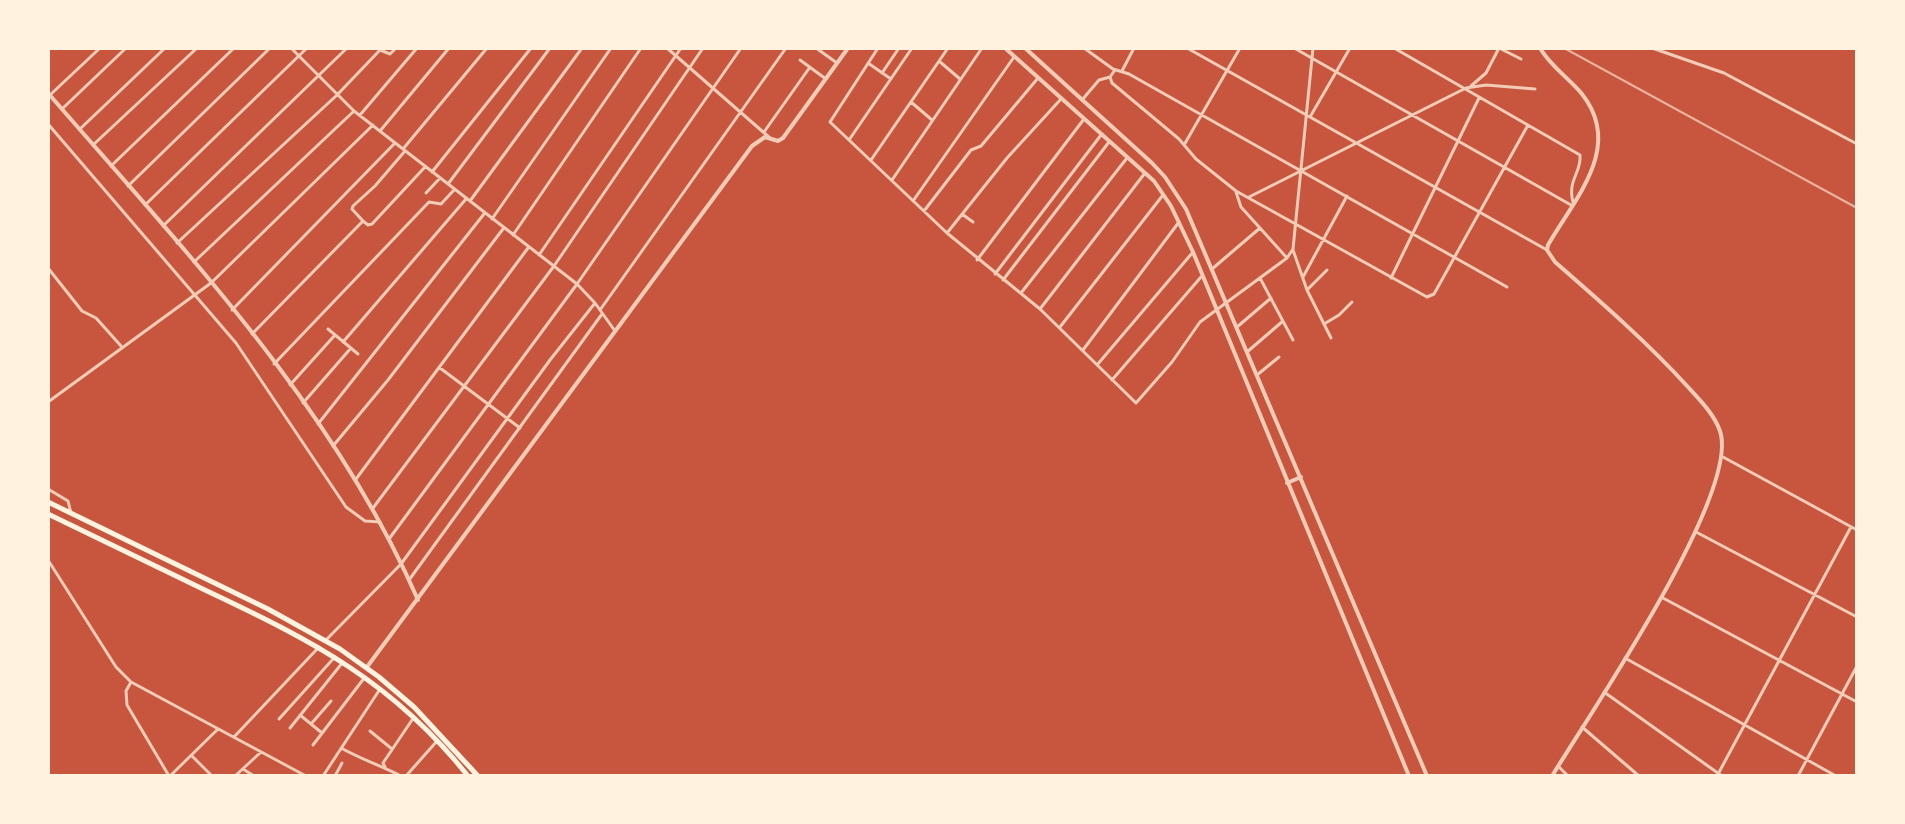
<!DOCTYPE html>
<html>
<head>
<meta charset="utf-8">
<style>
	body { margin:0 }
	#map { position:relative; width:1905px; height:824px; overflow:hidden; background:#c8553d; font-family:Quicksand,sans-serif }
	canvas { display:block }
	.frame { position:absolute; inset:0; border:50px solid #fff3e0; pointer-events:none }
</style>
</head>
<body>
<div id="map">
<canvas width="1905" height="824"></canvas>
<div class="frame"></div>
</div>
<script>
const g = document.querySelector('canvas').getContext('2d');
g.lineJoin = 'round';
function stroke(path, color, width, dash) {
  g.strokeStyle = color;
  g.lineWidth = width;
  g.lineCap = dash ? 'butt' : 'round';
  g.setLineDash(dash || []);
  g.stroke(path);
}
stroke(new Path2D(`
	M291,48L354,111L577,284L595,303L615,331
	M667,48L770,138
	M816,48L837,63
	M878,48L830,122L947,233L1040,309L1136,403L1172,362L1200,322L1287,258L1293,249L1313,48
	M1084,48L1113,69L1129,74L1507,287
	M1187,48L1547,250
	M1294,48L1571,205
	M1394,48L1580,155C1582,172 1567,180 1573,202
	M1499,48L1521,59
	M1652,48L1724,73L1857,144
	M800,60L826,79
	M939,61L960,79
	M868,63L891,79
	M1115,70L1110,77L1112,83L1179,139L1196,159L1236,191L1427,297L1434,294L1528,125
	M1122,71L1134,48
	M882,73L899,48
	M1471,86L1486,73L1499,48
	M50,95L100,48
	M1082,100L1099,80L1110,77
	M911,102L932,120
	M62,109L126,48
	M360,115L417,48
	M1310,117L1350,48
	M48,124L236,343L346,507L365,521L380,522
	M81,128L165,48
	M380,131L449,48
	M764,132L810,67
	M849,140L912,48
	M93,145L197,48
	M1184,145L1240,48
	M403,149L487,48
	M871,160L948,48
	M111,166L234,48
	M432,172L531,48
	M892,180L982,48
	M448,184L550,48
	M128,186L270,48
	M1236,192L1241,207L1287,258
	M426,193L440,178
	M1249,197L1466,88L1486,85L1535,89
	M470,201L582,48
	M913,201L1014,57
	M145,205L307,48
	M924,211L971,150L981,146L1038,78
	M962,214L973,222
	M492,219L611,48
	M363,221L352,209L353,206L375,186L405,151
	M363,221L368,225L372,224L425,167
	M163,226L347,48
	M947,233L1007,158L1061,99
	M513,235L641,48
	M177,243L337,95L380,50L390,54L396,48
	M1293,250L1307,290L1331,338
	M539,255L681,48
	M977,260L1084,119
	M194,262L354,111
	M48,268L82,311L96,318L121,346
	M1212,269L1260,228
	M995,274L1101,135
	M1303,277L1347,196
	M1260,278L1293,340
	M1391,278L1479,98
	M1003,280L1109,142
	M1307,290L1327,270
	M1021,293L1127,158
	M1040,309L1145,173
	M232,310L394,144
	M600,310L786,48
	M1324,324L1339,315L1352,302
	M1060,327L1163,195
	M1237,327L1271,298
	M328,329L358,354
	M252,334L363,221
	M343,342L466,199
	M1083,350L1179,222
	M1247,352L1283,321
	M274,364L429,202L441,204L454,190
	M1097,365L1193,252
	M440,368L520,428
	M1257,375L1279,357
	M1112,380L1201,277
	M290,385L335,335
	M48,402L211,283L373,125
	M303,403L351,348
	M318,424L484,214
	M333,446L388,380L503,229
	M1723,457L1857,530
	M356,479L528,248
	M48,489L68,501L71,513
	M373,508L554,266L703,48
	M1696,532L1857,617
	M389,539L577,284L741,48
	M48,560L116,667L131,682L306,776
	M409,580L602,314
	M1663,598L1857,702
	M326,640L401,564L550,360L595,303
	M1625,658L1836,776
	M131,682L126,691L127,705L169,776
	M1604,692L1722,776
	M300,715L322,733
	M279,719L333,659
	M311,724L331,701
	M1582,727L1639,776
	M290,728L343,662
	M370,731L392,749
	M234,737L319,647
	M313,745L365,677
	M341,748C361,759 381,766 401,776
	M192,756L212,776
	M385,767L383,763L414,717
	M1559,767L1568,776
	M243,769L254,776
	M170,776L218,729
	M235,776L261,752
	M323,776L380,689
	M335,776L342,763
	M406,776L437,741
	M1717,776L1851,527
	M1798,776L1857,666`), '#f1ccb7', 3);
stroke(new Path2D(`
	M1005,48L1154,181L1171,206L1193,252L1409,776
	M1025,48L1152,163L1165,177L1186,209L1427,776
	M1540,48C1551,67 1568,77 1582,94C1624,147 1575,198 1548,245L1547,250L1555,262C1601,302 1647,342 1688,387C1700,400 1714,414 1720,431C1741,493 1589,715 1552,776
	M48,93C184,250 334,407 418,600
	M1287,483L1301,477
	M367,667L752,146L765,137L778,141L783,138L848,48`), '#f1ccb7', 4);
stroke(new Path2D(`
	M48,502L268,609L340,649L379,677L414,707L478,776
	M48,514C101,540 154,565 207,591C313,641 393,682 468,776`), '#fff3e0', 5);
stroke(new Path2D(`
	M1564,48L1857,208`), '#e9b49f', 2);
</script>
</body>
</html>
